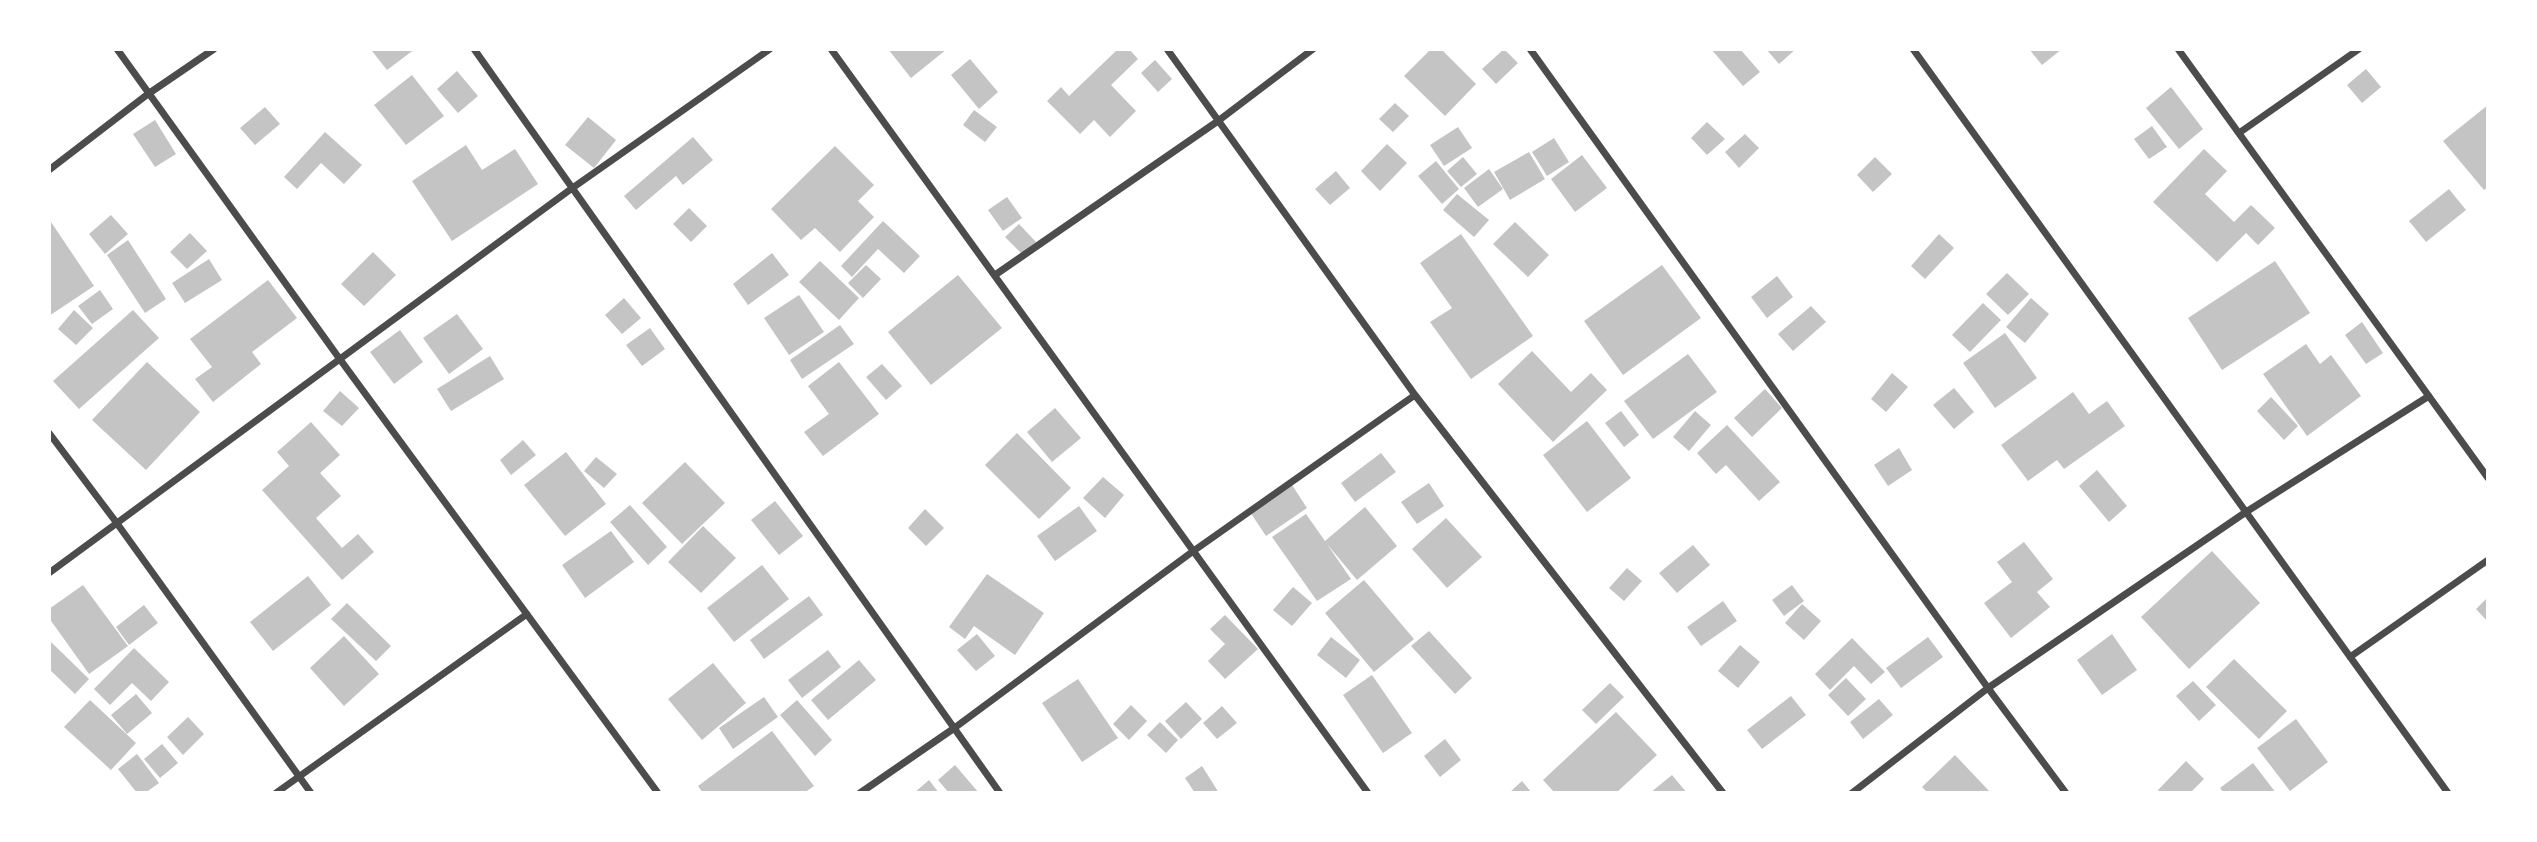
<!DOCTYPE html>
<html>
<head>
<meta charset="utf-8">
<style>
	body { margin:0 }
	#map { position:relative; width:2537px; height:842px; overflow:hidden; background:#fff; font-family:Georgia,serif }
	canvas { display:block }
	.frame { position:absolute; inset:0; border:51px solid #fff; pointer-events:none }
</style>
</head>
<body>
<div id="map">
<canvas width="2537" height="842"></canvas>
<div class="frame"></div>
</div>
<script>
const g = document.querySelector('canvas').getContext('2d');
g.lineJoin = 'round';
function fill(path, color) {
  g.fillStyle = color;
  g.fill(path, 'evenodd');
}
function stroke(path, color, width, dash) {
  g.strokeStyle = color;
  g.lineWidth = width;
  g.lineCap = dash ? 'butt' : 'round';
  g.setLineDash(dash || []);
  g.stroke(path);
}
fill(new Path2D(`
	M374,49H415L387,70L372,51Z
	M888,49H947L911,78Z
	M1118,49H1129L1138,59L1111,85L1136,111L1110,137L1094,120L1080,134L1047,101L1061,87L1069,96Z
	M1431,49H1441L1476,84L1445,116L1404,76Z
	M1504,49L1518,63L1496,84L1482,69Z
	M1711,49H1740L1760,72L1743,86Z
	M1766,49H1796L1779,64Z
	M2029,49H2062L2042,65Z
	M970,59L998,92L979,109L951,75Z
	M1155,60L1172,79L1158,92L1141,73Z
	M2366,69L2381,87L2362,103L2347,85Z
	M457,71L478,96L458,113L437,89Z
	M412,75L444,116L406,145L374,105Z
	M2171,87L2203,129L2179,149L2146,108Z
	M1395,103L1409,116L1393,132L1379,119Z
	M2488,105V187L2484,190L2443,141Z
	M265,107L280,124L255,145L240,128Z
	M974,110L997,127L985,142L963,125Z
	M588,117L616,140L594,168L565,145Z
	M155,120L176,154L155,167L133,134Z
	M1707,122L1725,139L1707,155L1691,138Z
	M2152,126L2167,147L2149,159L2134,139Z
	M1458,127L1472,148L1444,166L1430,145Z
	M325,132L362,165L344,184L321,163L297,189L284,177Z
	M1745,134L1759,148L1739,168L1725,152Z
	M693,137L713,160L683,185L676,176L636,210L624,196Z
	M1554,138L1569,162L1547,176L1532,152Z
	M1387,144L1407,163L1380,191L1361,171Z
	M466,145L482,170L515,149L538,184L452,241L412,181Z
	M835,146L874,185L858,201L874,217L840,252L815,228L801,240L771,209Z
	M2204,149L2227,171L2205,194L2234,222L2251,205L2275,228L2258,245L2246,233L2217,262L2153,202Z
	M1529,152L1545,179L1510,200L1494,172Z
	M1582,155L1607,188L1575,212L1551,179Z
	M1463,157L1477,174L1461,187L1447,171Z
	M1875,157L1892,174L1873,192L1857,175Z
	M1436,161L1459,189L1442,204L1418,176Z
	M1489,169L1503,189L1478,207L1464,188Z
	M1336,171L1350,188L1330,205L1315,189Z
	M2449,189L2466,210L2426,242L2409,221Z
	M1457,194L1489,220L1474,237L1443,210Z
	M1007,197L1022,218L1003,231L988,210Z
	M689,208L707,226L691,242L673,224Z
	M111,215L128,234L105,254L89,234Z
	M49,219L94,286L49,316Z
	M883,221L920,256L904,273L878,249L852,277L841,266Z
	M1515,222L1549,255L1528,277L1493,244Z
	M1019,224L1036,242L1022,254L1005,237Z
	M190,233L207,251L187,269L170,252Z
	M1461,234L1533,336L1471,379L1430,322L1452,308L1420,263Z
	M1939,234L1954,248L1925,279L1911,266Z
	M128,240L166,299L145,313L107,255Z
	M373,252L396,275L364,306L341,284Z
	M772,253L789,275L748,305L733,284Z
	M209,259L222,280L185,303L172,283Z
	M820,261L859,298L839,320L799,282Z
	M2275,261L2310,313L2222,370L2188,318Z
	M866,265L881,279L863,298L848,283Z
	M1662,265L1701,318L1623,375L1584,321Z
	M2007,273L2029,294L2008,315L1986,294Z
	M958,275L1002,328L931,385L888,332Z
	M1777,276L1793,297L1767,318L1751,297Z
	M268,280L297,318L252,352L261,364L213,402L195,379L212,367L190,339Z
	M100,290L113,309L92,324L78,306Z
	M799,295L824,332L789,355L764,318Z
	M624,298L641,318L622,334L605,315Z
	M2031,298L2049,314L2025,343L2006,327Z
	M1983,303L2001,320L1970,352L1952,335Z
	M1811,306L1826,322L1793,351L1778,334Z
	M74,310L93,328L76,345L58,329Z
	M133,310L159,338L79,409L53,381Z
	M457,314L483,349L449,374L423,338Z
	M2362,322L2383,353L2366,364L2345,335Z
	M840,325L854,344L802,379L790,360Z
	M650,328L665,349L642,366L626,345Z
	M400,330L423,362L394,384L370,352Z
	M2005,333L2037,378L1995,408L1963,363Z
	M2306,344L2320,364L2331,355L2361,396L2307,436L2263,374Z
	M1532,351L1571,392L1591,373L1607,390L1553,442L1498,384Z
	M1688,354L1717,392L1653,439L1624,401Z
	M490,356L504,379L451,411L437,389Z
	M147,362L200,412L146,470L92,420Z
	M839,362L879,414L823,456L804,432L829,414L808,386Z
	M882,364L902,386L886,400L866,377Z
	M1892,373L1908,387L1886,412L1871,399Z
	M1954,388L1974,412L1954,429L1933,405Z
	M1765,389L1782,408L1752,437L1734,418Z
	M340,391L359,408L342,426L323,411Z
	M2073,392L2089,414L2107,401L2125,426L2064,469L2057,460L2028,481L2001,445Z
	M2271,397L2298,426L2284,440L2257,411Z
	M1055,408L1081,438L1052,462L1027,432Z
	M1621,411L1639,435L1624,447L1605,423Z
	M1695,411L1711,425L1689,451L1673,437Z
	M1587,421L1631,478L1587,512L1543,455Z
	M311,422L340,455L320,473L341,496L316,518L342,548L358,534L374,552L342,580L262,490L289,466L277,452Z
	M1727,425L1780,482L1759,501L1726,465L1716,474L1697,453Z
	M1017,433L1071,488L1039,519L985,465Z
	M523,440L536,455L511,475L500,460Z
	M1899,448L1912,470L1888,486L1874,465Z
	M566,452L606,504L565,536L524,485Z
	M1381,453L1396,472L1355,502L1341,483Z
	M596,457L617,474L604,488L584,471Z
	M685,462L725,503L682,544L642,503Z
	M2097,470L2127,506L2109,522L2079,486Z
	M1103,477L1124,495L1105,518L1083,498Z
	M1429,483L1444,506L1417,524L1401,502Z
	M1292,485L1307,508L1266,536L1250,512Z
	M775,501L803,536L779,555L751,520Z
	M630,505L667,547L648,565L610,522Z
	M1079,506L1097,531L1055,561L1037,536Z
	M1365,507L1397,546L1357,580L1327,544L1351,579L1317,601L1272,537L1306,514L1325,541Z
	M925,509L944,528L926,546L908,528Z
	M1446,518L1482,557L1447,588L1412,549Z
	M703,526L736,558L701,593L668,562Z
	M611,531L634,562L585,598L562,565Z
	M2024,542L2053,579L2037,592L2050,607L2011,638L1984,603L2012,582L1997,562Z
	M1693,545L1710,565L1677,593L1659,573Z
	M2212,551L2260,603L2189,669L2141,617Z
	M762,565L789,599L734,642L707,608Z
	M1627,568L1642,581L1624,601L1609,588Z
	M987,574L1044,613L1015,655L974,626L965,639L949,627Z
	M308,576L331,605L273,651L250,622Z
	M1364,580L1414,639L1374,672L1325,613Z
	M83,585L128,646L89,674L49,618V609Z
	M1792,585L1804,601L1784,616L1772,600Z
	M1293,587L1312,603L1292,626L1273,610Z
	M809,596L823,615L764,659L750,640Z
	M2488,597V622L2476,609Z
	M1723,601L1737,621L1701,646L1687,627Z
	M347,603L391,646L376,661L331,619Z
	M1802,604L1821,621L1804,640L1785,623Z
	M144,605L158,623L129,645L116,627Z
	M1225,615L1258,649L1225,679L1208,661L1225,644L1210,629Z
	M1429,631L1472,678L1455,694L1411,646Z
	M977,634L995,656L976,671L957,650Z
	M2112,634L2137,670L2102,695L2077,660Z
	M344,636L379,674L344,706L310,668Z
	M1331,637L1360,660L1346,678L1317,655Z
	M1928,637L1943,657L1901,688L1886,668Z
	M1852,638L1885,672L1871,684L1854,666L1830,690L1815,674Z
	M51,642L89,679L75,694L49,669Z
	M1740,645L1760,662L1738,688L1718,671Z
	M134,648L169,682L151,701L132,683L110,705L94,689Z
	M828,650L841,667L802,698L788,680Z
	M2234,659L2287,711L2259,739L2206,687Z
	M859,660L876,680L828,720L811,700Z
	M713,663L746,703L702,740L668,699Z
	M1372,675L1412,733L1383,753L1343,695Z
	M1846,678L1866,699L1848,716L1828,695Z
	M1078,679L1118,738L1082,762L1042,703Z
	M2193,681L2216,705L2199,721L2176,696Z
	M1610,683L1624,697L1596,724L1582,710Z
	M136,694L152,713L127,734L111,715Z
	M1791,696L1806,715L1762,749L1747,730Z
	M764,697L778,717L733,749L719,728Z
	M1879,699L1893,715L1863,739L1850,722Z
	M90,700L136,743L111,770L64,727Z
	M797,700L832,740L815,756L780,715Z
	M1186,702L1202,719L1181,739L1165,721Z
	M1131,705L1147,721L1129,740L1113,724Z
	M1222,706L1237,723L1217,739L1203,723Z
	M1616,712L1657,755L1616,793H1555L1543,780Z
	M188,717L204,734L183,755L167,737Z
	M2296,719L2328,762L2290,791L2257,748Z
	M1160,722L1178,740L1166,753L1147,735Z
	M772,731L814,786L804,793H703L698,786Z
	M1445,739L1461,760L1440,777L1424,756Z
	M162,744L178,763L160,778L144,759Z
	M137,754L159,783L145,793H137L118,769Z
	M1955,755L1991,793H1928L1922,787Z
	M2186,761L2204,779L2190,793H2160L2158,790Z
	M2253,763L2276,793H2224L2220,788Z
	M955,765L979,793H949L938,780Z
	M1202,766L1219,793H1195L1185,778Z
	M1672,775L1687,793H1650Z
	M929,780L939,793H914Z
	M1522,781L1532,793H1509Z`), '#c4c4c4');
stroke(new Path2D(`
	M117,49L339,358L658,793
	M474,49L1000,793
	M831,49C1011,296 1187,546 1368,793
	M1167,49L1415,395L1723,793
	M1530,49L1988,688L2066,793
	M1913,49L2448,793
	M2178,49L2488,478
	M2239,133L2359,49
	M49,170L148,94L214,49
	M995,275L1218,121L1313,49
	M49,433L116,522L311,793
	M49,573L571,189L770,49
	M2350,657L2488,560
	M276,793L527,614
	M860,793L953,729L1192,552L1415,395
	M1852,793L1988,688L2246,512L2429,396`), '#4c4c4c', 7);
</script>
</body>
</html>
